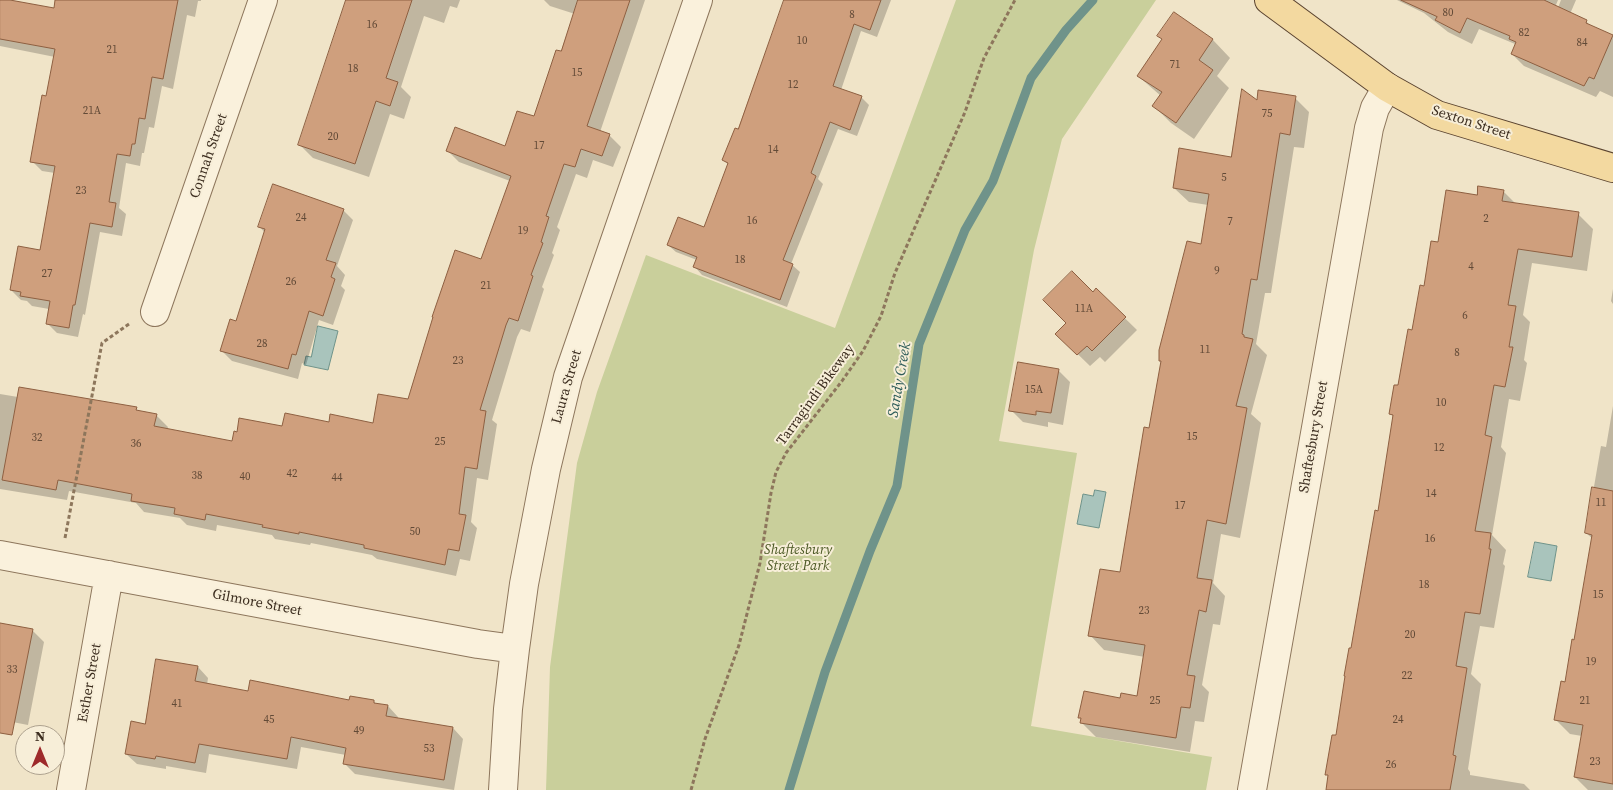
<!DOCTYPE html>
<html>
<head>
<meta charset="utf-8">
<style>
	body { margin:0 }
	#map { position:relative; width:1613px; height:790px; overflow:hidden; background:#f0e4c8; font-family:"Source Serif 4",serif }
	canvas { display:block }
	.north { position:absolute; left:15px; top:725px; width:50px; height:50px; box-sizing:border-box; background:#f7eed8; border:1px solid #ada18e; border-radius:50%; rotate:0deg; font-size:14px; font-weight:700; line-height:20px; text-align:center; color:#3d2e20 }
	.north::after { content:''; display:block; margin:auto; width:18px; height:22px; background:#9e2a2b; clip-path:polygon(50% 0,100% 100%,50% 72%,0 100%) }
</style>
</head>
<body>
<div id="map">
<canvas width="1613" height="790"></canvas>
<div class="north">N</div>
</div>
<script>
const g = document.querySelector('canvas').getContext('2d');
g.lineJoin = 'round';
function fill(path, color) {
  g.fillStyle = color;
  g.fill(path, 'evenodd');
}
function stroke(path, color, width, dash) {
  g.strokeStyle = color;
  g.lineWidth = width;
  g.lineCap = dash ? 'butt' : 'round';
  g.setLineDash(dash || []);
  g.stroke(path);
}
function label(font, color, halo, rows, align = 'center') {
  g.font = font + ' "Source Serif 4",serif';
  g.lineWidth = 4;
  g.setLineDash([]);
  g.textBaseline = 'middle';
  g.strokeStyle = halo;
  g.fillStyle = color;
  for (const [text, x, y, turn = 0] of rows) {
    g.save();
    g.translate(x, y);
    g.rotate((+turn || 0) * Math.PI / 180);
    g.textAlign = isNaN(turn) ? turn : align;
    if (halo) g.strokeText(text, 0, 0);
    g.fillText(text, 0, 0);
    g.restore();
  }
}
fill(new Path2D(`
	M956,0H1156L1062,139L1034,250L999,441L1077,453L1031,726L1212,757L1206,790H546L550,667L577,463L597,392L646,255L835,328Z`), '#c9cf9b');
const water = new Path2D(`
	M318,326L338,331L328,370L304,365L306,356L311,357Z
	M1095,490L1106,492L1099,528L1077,524L1083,494L1093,496Z
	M1535,542L1557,546L1551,581L1528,577Z`);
fill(water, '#a9c4bc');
stroke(water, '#6f938a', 1);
fill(new Path2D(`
	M0,0L46,16L100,0H201V1H198L195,17L187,15L173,89L162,86L154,128L149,127L144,153H142L140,166L126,163L119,208L126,214L122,236L100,232L85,315L83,314L78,337L57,333L47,323L49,309L32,306L27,301L21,300L11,290L41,252L55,173L42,171L32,161L47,98L55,57L0,46Z
	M346,0H460L457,8L450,6L444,23L424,16L401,87L411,97L404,119L390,114L369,177L313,158L299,144Z
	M544,0H645L600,132L609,135L621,147L613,167L593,160L587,178L576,174L557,227L560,230L552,253L554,255L542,287L544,289L530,332L521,329L517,337L492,420L497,424L488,480L477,478L471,522L477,528L470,561L460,559L456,576L377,559L372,555L311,543L310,545L275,539L272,535L217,525L216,531L187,525L180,518L144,512L136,503L69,491L67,500L0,489V394L18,397L136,409L139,412L156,415L168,427L167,430L233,443L283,428L330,423L374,424L409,401L482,260L510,181L459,162L448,151L505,147L534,118L562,53L575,14L550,6Z
	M785,0H891L877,37L861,31L841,90L861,97L869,105L857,136L838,129L818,179L823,184L791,264L800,272L787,307L702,275L695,267L697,260L676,252L668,245L704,228L729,165L723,160L738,131Z
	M1397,0H1558L1553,12L1556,13L1561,0H1576L1570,14L1586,21L1592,28L1613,37V97L1600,91L1596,97L1524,66L1512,54L1515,44L1479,29L1472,44L1448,32L1424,13Z
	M1174,14L1213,40L1230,58L1217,76L1229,88L1194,139L1171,123L1154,106L1161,96L1138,76L1163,40Z
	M1295,98L1309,112L1304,148L1294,147L1271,293H1265L1256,344L1267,355L1251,414L1261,423L1240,538L1221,534L1213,583L1225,596L1220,625L1213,624L1202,685L1209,692L1204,722L1195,721L1190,752L1096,737L1082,723V720L1080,717L1138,697L1145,657L1104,650L1090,635L1121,574L1150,430L1162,362L1160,360L1202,245L1208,205L1189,202L1174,188L1232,158L1258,102Z
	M1503,191L1516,204L1578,214L1593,229L1587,271L1532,263L1523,315L1530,322L1524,360L1527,363L1520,401L1509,399L1501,447L1506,453L1492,535L1506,550L1503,564L1505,566L1494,628L1480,626L1471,674L1481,684L1468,769L1470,772V775L1524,784L1530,790H1327L1329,777L1327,774L1337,737L1379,512L1394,417L1390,413L1425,287L1439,243L1478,196Z
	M343,210L353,220L337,266L345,275L341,286L345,290L333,325L319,320L306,365L302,363L298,379L232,361L222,351L237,323L265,233L259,226Z
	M1613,289V304L1611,301Z
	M1096,290L1137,330L1105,362L1100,357L1090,366L1057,334Z
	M1058,370L1070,382L1063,425L1048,422V427L1023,422L1011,410Z
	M1613,406V790H1588L1575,777L1582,736L1570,734L1555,719L1566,683L1575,641L1593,539L1586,533L1601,446L1606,447Z
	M0,624L32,630L44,642L28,725L2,720L0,727Z
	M198,667L208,678L207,685L249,692L350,701H373L376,704L388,706L398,717V719L453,728L463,739L454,790L355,774L344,763L346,755L301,747L297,769L209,754L206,773L166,766V769L137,764L126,754L146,725Z`), '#0003');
stroke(new Path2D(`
	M789,790L825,672L870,551L897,486L919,344L965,230L993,181L1031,78L1066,30L1093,0`), '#6f938a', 9);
const building = new Path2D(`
	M0,0H10L54,8L55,0H178L163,79L152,77L145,119L139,118L135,144H132L130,156L117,154L109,202L116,203L112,227L90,223L75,305H73L69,328L46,324L50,301L20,296L21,292L10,290L18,246L40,250L55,166L30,162L42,95L46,96L55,49L0,39Z
	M346,0H412L386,78L398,82L390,106L376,101L355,164L298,145Z
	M578,0H630L587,126L610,134L602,156L581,149L575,167L564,164L546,216L549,217L541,242L543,243L531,275L533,276L518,321L509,318L506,325L480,410L486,411L477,469L465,467L459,514L466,515L459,551L448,549L445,565L364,548V545L299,532V534L262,527L263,525L206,514L205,520L174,514L175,508L131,501L132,494L58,480L56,490L2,480L19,387L137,407L136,410L157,414L154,426L232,441L234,431L237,432L239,418L282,426L285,413L329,422L330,414L373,423L378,394L408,399L433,317H432L455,250L481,259L511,176L446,151L455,127L505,146L517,111L534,116L556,50L561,51Z
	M784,0H881L870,30L854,24L833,86L862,96L850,130L830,122L811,173L816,176L783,260L793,264L780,300L693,267L697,257L667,245L678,217L704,227L728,163L722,160L735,128L738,129Z
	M1401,0H1544L1587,20L1586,23L1613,35L1594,79L1589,77L1584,86L1511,54L1516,42L1509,39L1510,36L1467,18L1460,33L1435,20L1437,17Z
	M1174,12L1213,39L1199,60L1213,70L1176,123L1152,106L1162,92L1137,76L1162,39L1157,36Z
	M1242,89L1257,100L1258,90L1296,96L1290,135L1280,133L1257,280L1251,279L1242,334L1244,335V337L1253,339L1236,406L1247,408L1226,524L1207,520L1197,578L1212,580L1206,612L1199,610L1187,675L1195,676L1190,708L1181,707L1176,738L1080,723L1081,718H1078L1084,691L1120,698L1121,693L1137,696L1145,645L1088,636L1100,569L1120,572L1144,427L1149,428L1161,361H1159V350L1187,241L1201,244L1209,194L1173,188L1179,148L1231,157Z
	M273,184L344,209L326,260L336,263L331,277L335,279L323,316L309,311L296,355L292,354L288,369L220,351L230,319L236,321L265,229L258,227Z
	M1478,186L1504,190L1502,201L1579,212L1572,257L1518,249L1508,305L1516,306L1509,347H1513L1505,387L1494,385L1485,435L1492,437L1475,531L1491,533L1489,549H1491L1480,614L1465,612L1456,666L1467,668L1453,755L1456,756L1450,790H1326L1328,775H1325L1332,735H1336L1345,676H1344L1349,648H1351L1375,510L1378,511L1393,415L1389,414L1394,385H1398L1408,329L1412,330L1420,285L1424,286L1431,241L1438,242L1446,190L1477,195Z
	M1072,271L1093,292L1096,288L1126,317L1092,351L1087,346L1077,355L1055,334L1066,323L1043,300Z
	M1018,362L1059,369L1051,413L1036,411V415L1009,411Z
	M1592,487L1613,491V784L1574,777L1583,725L1554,720L1561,681L1565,682L1572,639L1574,640L1592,535L1585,533Z
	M0,623L33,629L12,735L0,733Z
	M156,659L198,666L195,681L248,691L250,680L349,700L350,696L374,700V703L388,705L386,716L453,727L444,780L343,764L346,748L291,737L287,759L199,744L195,763L156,756L155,759L125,754L131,721L145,724Z`);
fill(building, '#cf9f7d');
stroke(building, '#8d5f41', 1);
const minor = new Path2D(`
	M155,312L263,0
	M0,555L478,644L515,649
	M71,790L109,575
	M503,790L508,709L515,649L524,584L546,469L568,377L698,0
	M1252,790L1369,128L1375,108L1387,87`);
const major = new Path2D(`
	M1269,0L1387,87L1437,115L1613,168`);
stroke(minor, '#8d765c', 30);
stroke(major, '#5b4430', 30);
stroke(new Path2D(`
	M65,538L102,343L129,324
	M691,790L705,739L739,645L760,563L771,493L776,472L786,453L842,381L863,351L881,316L895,273L965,112L984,58L1015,0`), '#8d765c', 3, [4, 2.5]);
stroke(minor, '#faf1dc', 28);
stroke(major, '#f3d9a0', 28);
label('11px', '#624a37', null, [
	["80",1448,13],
	["8",852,15],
	["16",372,25],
	["82",1524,33],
	["10",802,41],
	["84",1582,43],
	["21",112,50],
	["71",1175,65],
	["18",353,69],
	["15",577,73],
	["12",793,85],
	["21A",92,111],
	["75",1267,114],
	["20",333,137],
	["17",539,146],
	["14",773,150],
	["5",1224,178],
	["23",81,191],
	["24",301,218],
	["2",1486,219],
	["16",752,221],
	["7",1230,222],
	["19",523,231],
	["18",740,260],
	["4",1471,267],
	["9",1217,271],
	["27",47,274],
	["26",291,282],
	["21",486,286],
	["11A",1084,309],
	["6",1465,316],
	["28",262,344],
	["11",1205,350],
	["8",1457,353],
	["23",458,361],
	["15A",1034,390],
	["10",1441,403],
	["15",1192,437],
	["32",37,438],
	["25",440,442],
	["36",136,444],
	["12",1439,448],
	["42",292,474],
	["38",197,476],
	["40",245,477],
	["44",337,478],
	["14",1431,494],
	["11",1601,503],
	["17",1180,506],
	["50",415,532],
	["16",1430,539],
	["18",1424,585],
	["15",1598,595],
	["23",1144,611],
	["20",1410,635],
	["19",1591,662],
	["33",12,670],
	["22",1407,676],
	["25",1155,701],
	["21",1585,701],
	["41",177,704],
	["45",269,720],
	["24",1398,720],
	["49",359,731],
	["53",429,749],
	["23",1595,762],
	["26",1391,765]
]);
label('14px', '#3d2e20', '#f7eed8', [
	["Sexton Street",1471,123,18],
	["Connah Street",209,156,-71],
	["Laura Street",567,387,-74],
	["Tarragindi Bikeway",816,395,-54],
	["Shaftesbury Street",1314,437,-80],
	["Gilmore Street",257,603,11],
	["Esther Street",90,683,-80]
]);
label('italic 14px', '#4d5a26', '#f7eed8', [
	["Shaftesbury",798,550],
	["Street Park",798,566]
]);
label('italic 15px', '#2f5d5a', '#f7eed8', [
	["Sandy Creek",900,380,-80]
]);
</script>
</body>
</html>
